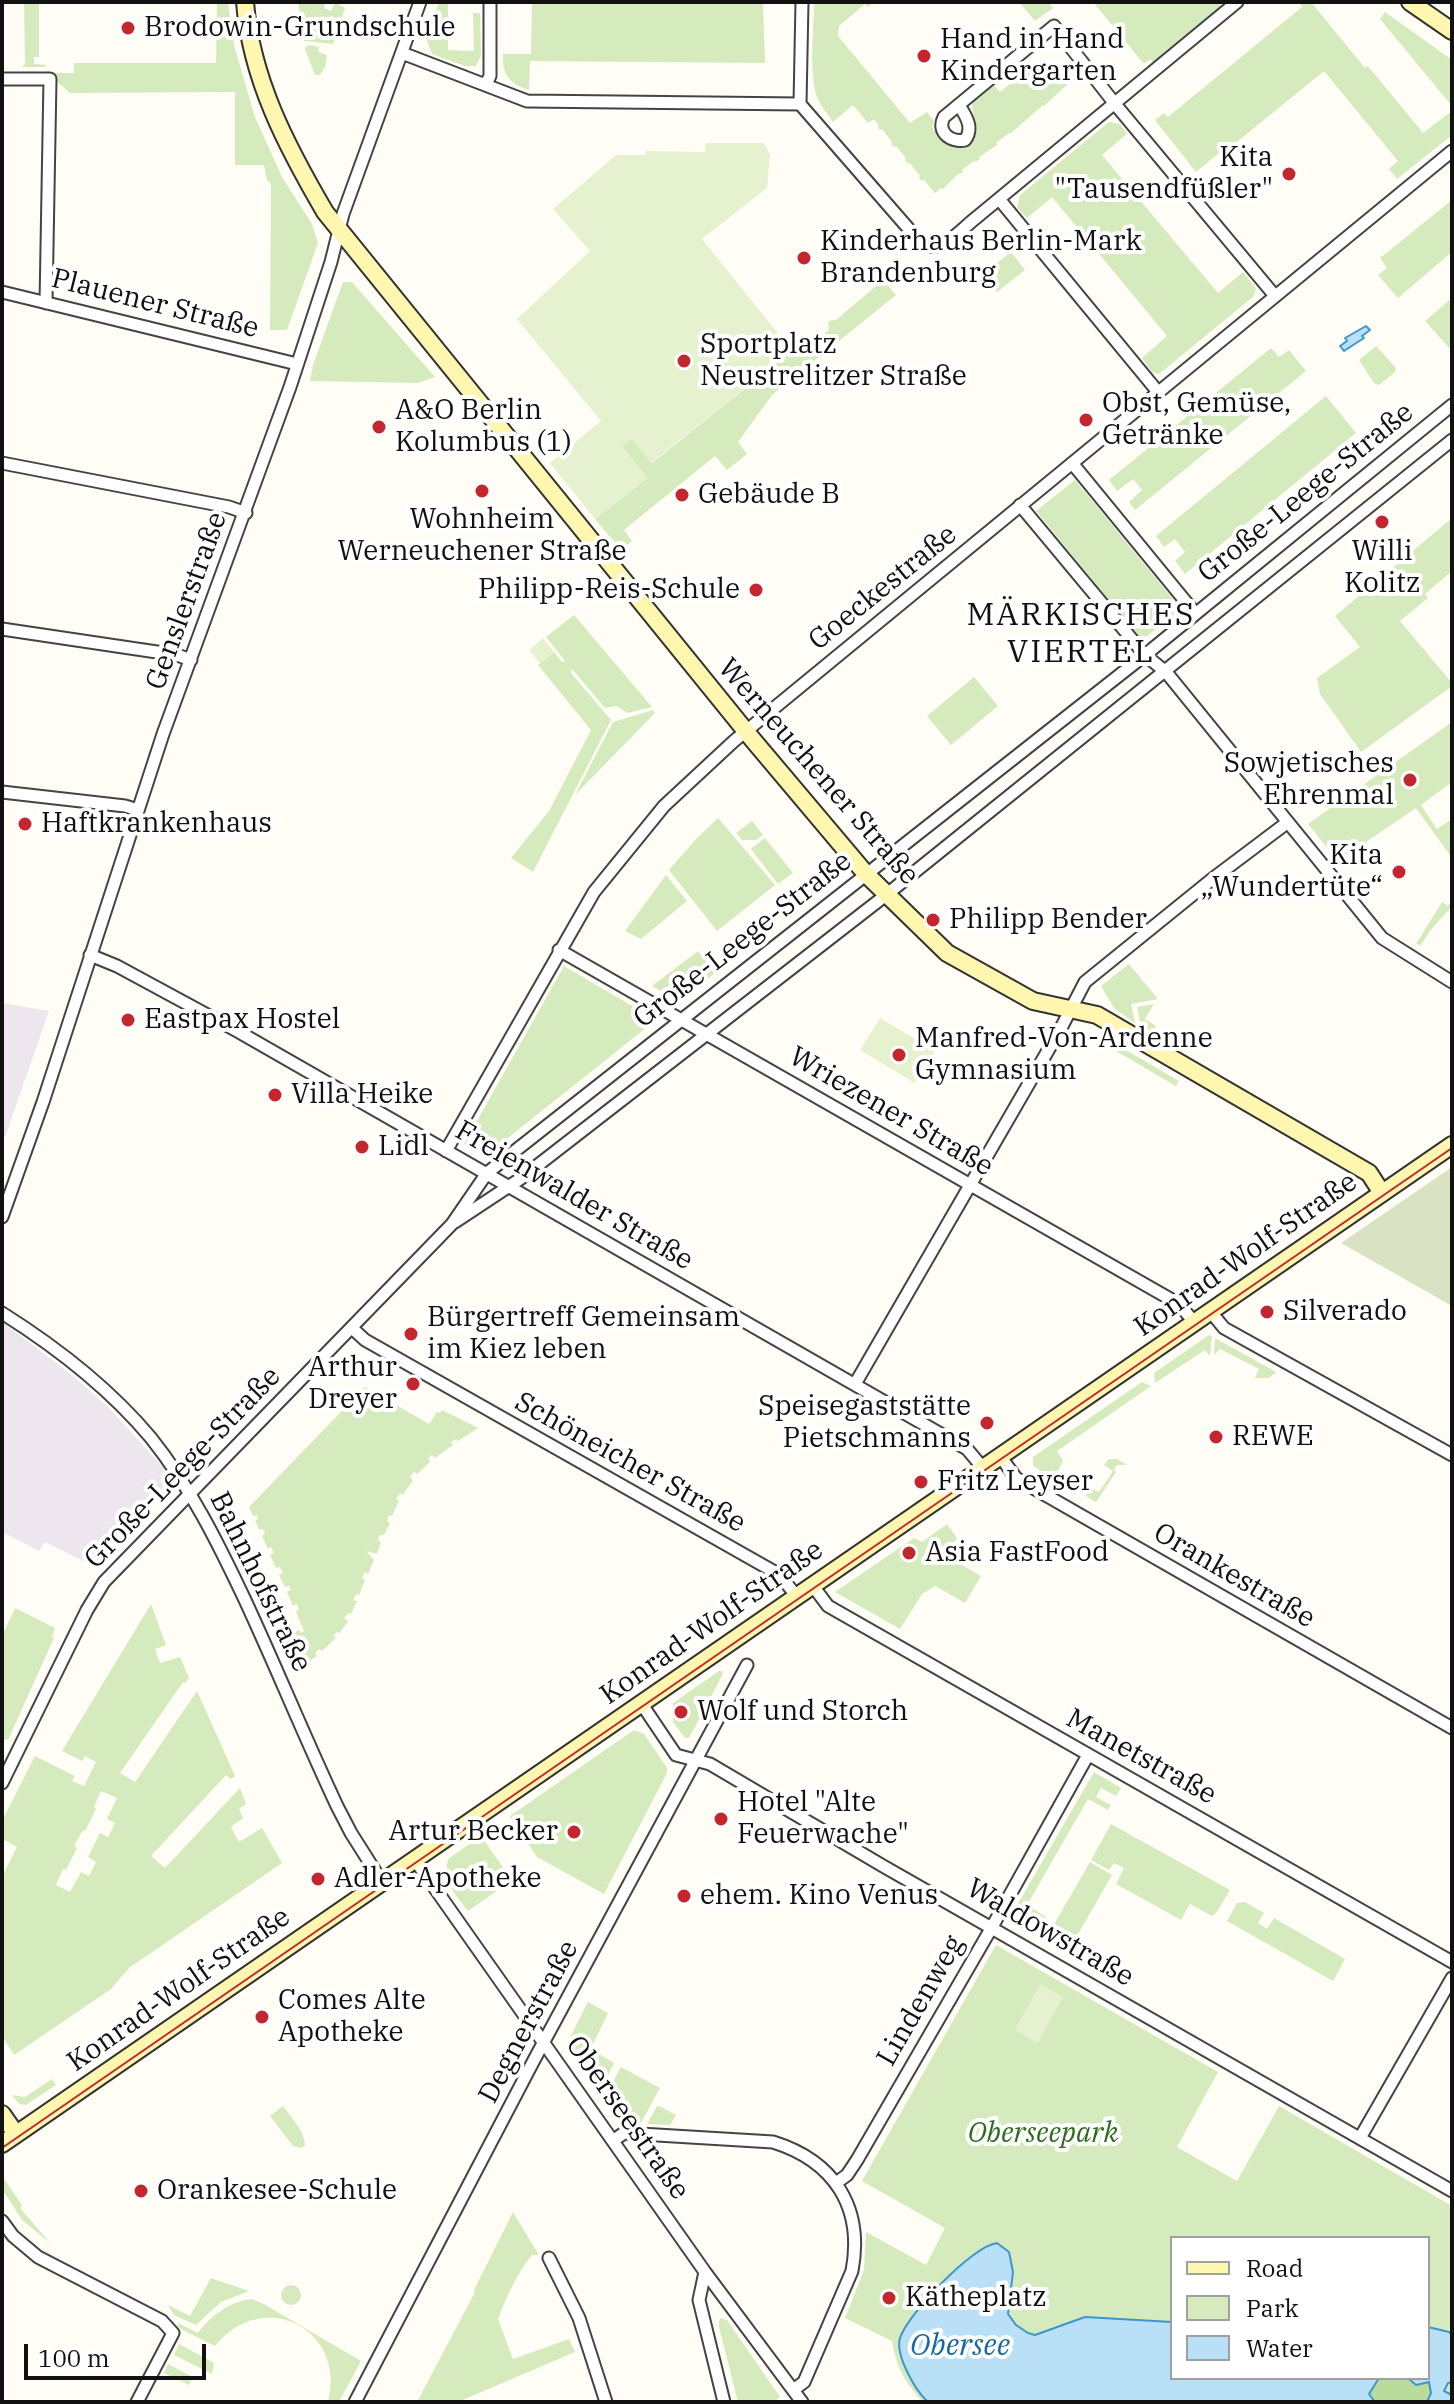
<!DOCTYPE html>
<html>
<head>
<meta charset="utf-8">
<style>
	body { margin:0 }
	#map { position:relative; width:1454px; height:2404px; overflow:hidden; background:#fffdf5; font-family:"IBM Plex Serif",serif }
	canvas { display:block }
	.frame { position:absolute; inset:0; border:4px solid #111; pointer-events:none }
	.legend { position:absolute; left:1170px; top:2236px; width:260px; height:144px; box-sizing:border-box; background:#fff; border:2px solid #a0a0a0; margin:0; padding:10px 14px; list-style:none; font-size:24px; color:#111 }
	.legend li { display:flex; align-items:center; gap:16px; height:40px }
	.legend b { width:40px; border:2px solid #a0a0a0 }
	.scale { position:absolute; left:24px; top:2344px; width:182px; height:36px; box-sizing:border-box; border:4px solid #111; border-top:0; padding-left:10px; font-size:24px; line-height:28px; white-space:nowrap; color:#111; -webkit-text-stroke:6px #fff; paint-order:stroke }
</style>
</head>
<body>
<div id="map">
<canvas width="1454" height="2404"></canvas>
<div class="frame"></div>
<ul class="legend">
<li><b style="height:10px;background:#fff6b0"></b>Road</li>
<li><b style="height:22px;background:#d5ebbd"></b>Park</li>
<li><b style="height:22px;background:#b9e0f7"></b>Water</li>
</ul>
<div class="scale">100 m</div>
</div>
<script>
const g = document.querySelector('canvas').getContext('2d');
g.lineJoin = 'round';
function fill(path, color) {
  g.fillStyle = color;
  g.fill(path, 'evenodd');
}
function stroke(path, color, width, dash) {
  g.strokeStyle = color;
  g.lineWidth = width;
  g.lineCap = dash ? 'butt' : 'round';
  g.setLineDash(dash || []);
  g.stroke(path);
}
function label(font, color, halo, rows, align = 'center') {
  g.font = font + ' "IBM Plex Serif",serif';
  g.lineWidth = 8;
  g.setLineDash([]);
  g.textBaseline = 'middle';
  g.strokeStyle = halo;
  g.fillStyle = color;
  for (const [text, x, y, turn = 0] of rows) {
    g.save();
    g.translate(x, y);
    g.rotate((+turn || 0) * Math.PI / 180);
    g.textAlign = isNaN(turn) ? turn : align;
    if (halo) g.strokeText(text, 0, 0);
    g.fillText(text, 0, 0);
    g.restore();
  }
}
fill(new Path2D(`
	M2,1003L49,1011L5,1137H2Z
	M2,1322L72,1375L109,1408L163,1467L171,1486L93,1566L45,1542L39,1551L2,1532Z`), '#eee6ef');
fill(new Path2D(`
	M24,2H39V57H34V64L46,65L45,67H22L25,64Z
	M217,2H228L234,45L255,117L282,177L312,224L318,243L287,330H270L271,184L267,180L264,165H235V92L70,93L55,80L54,73H74V63H216Z
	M298,2H326L324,8L331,11L335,2L345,8L333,44L304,41Z
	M439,2H448V50L474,51L473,13H480L481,56L476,66H465L432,54L426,38Z
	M532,2H763L765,63L530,61L529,90C509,83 502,75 503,54H531Z
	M814,2H874L868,7L865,4L839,26L838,36L910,123L927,112L934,121L932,127C942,141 949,150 967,146C988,129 968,118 973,98L992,83L1000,92L1040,60L1060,85L1068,80L1070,82L1044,106L1043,105L1010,134L1009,133L996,143L997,145L979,157L980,159L976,162L974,161L962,170L963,173L958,174L943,189L941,188L935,193L924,180L922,181L919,178L920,176L910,163L908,164L905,160L906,158L896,146L894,147L891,144L892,142L882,129L880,130L877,127L879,126L874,119L868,123L853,105L833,122C827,113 819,104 816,94C809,65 814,31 814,2Z
	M1019,2H1049L1053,8L1035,21Z
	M1093,2H1222L1220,8L1154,63L1150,59L1144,64Z
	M1299,2H1311L1365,68L1368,66L1423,133L1449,113L1452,116V135L1397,179L1389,169L1398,161L1324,71L1221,155L1219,153L1196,172L1155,120L1164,113L1168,117L1302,7Z
	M1385,12L1452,60V106L1380,19Z
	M310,45L319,47L318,52L327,55L325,67L320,75H315L305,49L306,46Z
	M1109,122L1120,124L1127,134L1102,155L1218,293L1243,272L1256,288L1254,296L1159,374L1152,372L1142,358L1167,336L1052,197L1027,218L1017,207L1020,195Z
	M1452,200V252L1398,298L1378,275L1387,268L1380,258Z
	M1011,252L1025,270L997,292L983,274Z
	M883,280L896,295L772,395L738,442L747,454L727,470L715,456L624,530L632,541L621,550L595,519L647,478L622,446L632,438L652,463L792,351L796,356L829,330L828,321L836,320Z
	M343,282H352L435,377L418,383L310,381L313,365Z
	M1452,298V351L1425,321Z
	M1376,346L1396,368L1395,372L1379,385L1374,383L1359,360Z
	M1271,348L1279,357L1289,350L1306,371L1135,510L1129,502L1142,490L1133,479L1117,491L1109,480Z
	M1326,396L1356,433L1185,574L1175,561L1185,552L1175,539L1164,547L1156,536Z
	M1075,480L1181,609L1142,640L1036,511Z
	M1452,518V571L1425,594L1428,598L1400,621L1452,683V686L1361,752L1320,694L1317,678L1360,647L1335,616Z
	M574,615L652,707L628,713L616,706L605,708L572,669L571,673L611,720L533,872L511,858L549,811L591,730L538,665L554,652L562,662L565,661L546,637Z
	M974,677L998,706L951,745L927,716Z
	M653,710L655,713L575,795L613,722Z
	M1452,722V782L1421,805L1437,829L1452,819V858L1416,808L1338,861L1308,824Z
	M718,818L775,885L717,931L669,870L696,839Z
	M752,821L763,835L756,840H742L736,833Z
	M765,838L793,873L778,884L751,849Z
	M666,875L687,901L641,939L625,931Z
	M1452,900V906L1430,931L1421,945L1416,944L1442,902L1448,906Z
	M698,951L715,973L680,1002L652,986Z
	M1129,964L1158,999L1131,1004L1135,1023L1114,1008L1101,986Z
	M564,966L656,1020L485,1156L464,1144Z
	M1154,1004L1145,1019L1156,1026L1153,1033L1141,1026L1137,1007Z
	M1119,1046L1179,1081L1176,1086L1116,1051Z
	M1209,1335L1212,1336L1210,1356L1205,1350L1155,1383L1154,1373Z
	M1215,1338L1276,1372L1269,1378H1255L1259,1369L1220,1349L1214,1355Z
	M1142,1382L1151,1386L1057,1451L1063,1461L1058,1471L1079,1482L1074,1490L1033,1466V1457Z
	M365,1387L429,1424L437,1412L440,1413L442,1410L478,1428L458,1441L456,1439L451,1442L453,1445L435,1458L432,1455L428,1459L430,1462L417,1474L414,1472L410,1477L413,1480L403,1495L400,1493L396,1499L399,1501L392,1516L389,1515L387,1521L390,1523L384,1535H380L378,1540L381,1542L377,1554L366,1551L374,1560L368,1574L365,1572L362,1578L365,1580L359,1595L356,1594L353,1600L357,1601L351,1614L348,1613L344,1618L348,1621L340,1633L337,1632L333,1636L336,1638L322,1651L319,1649L315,1653L317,1656L299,1668L286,1636L299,1630L301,1633L304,1631L296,1612L299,1609L297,1604L293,1606L287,1592L291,1590L289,1586L285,1587L279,1575L283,1573L280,1567L276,1568L270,1555L274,1553L271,1547L268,1549L262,1536L265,1534L263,1529L259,1530L255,1520L258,1519L257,1515L253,1516L249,1507Z
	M1109,1459H1117L1127,1465H1117L1114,1470L1116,1472L1096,1502L1086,1496L1090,1488L1099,1492L1113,1471L1104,1465Z
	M947,1524L957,1538L946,1556L981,1576L965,1603L935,1586L922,1594L900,1629L835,1592L914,1538L922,1542Z
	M151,1604L166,1645L155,1649L160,1663L180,1657L189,1678L185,1683L183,1682L120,1773L135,1782L197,1691L235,1776L231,1779L226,1775L151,1856L165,1868L240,1788L246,1804L239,1809L243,1818L231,1827L239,1842L262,1828L282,1863L129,1968L111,1989L14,2055L2,2036V1877L17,1847L2,1839V1821L35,1756L75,1776L72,1781L84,1786L96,1762L85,1756L82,1761L62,1751ZM101,1791L117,1798L107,1819L115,1823L108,1837L100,1833L88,1857L96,1862L89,1876L81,1872L70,1892L56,1885L63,1869L66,1870L77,1848L74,1846L83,1830L85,1831L96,1809L94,1807Z
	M15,1608L55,1628L52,1636L54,1638L8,1740L2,1739V1636Z
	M719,1671H722L723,1674L689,1738H685L673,1722V1703Z
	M634,1730L644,1734L667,1768V1773L604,1894L537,1857L510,1816Z
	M1094,1772L1121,1788L1116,1796L1101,1788L1096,1797L1111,1805L1108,1810L1088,1799L1027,1905L1046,1917L1035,1936L1008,1921Z
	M1111,1824L1230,1890L1217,1912L1212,1916L1190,1904L1181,1920L1116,1884L1124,1868L1114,1863L1109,1870L1091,1860Z
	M481,1836L512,1880L468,1911C454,1892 443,1884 448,1859Z
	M1090,1862L1112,1875L1067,1953L1045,1940Z
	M1245,1902L1264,1913L1258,1923L1267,1929L1274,1918L1345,1959L1333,1981L1227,1921L1237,1903Z
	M996,1945L1218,2072L1177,2147L1237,2181L1279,2106L1452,2206V2402H923C904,2381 897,2369 892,2341L845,2318L864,2270L866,2232L926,2265L945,2228L862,2181ZM1172,2238H1428V2378H1172Z
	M588,2002L608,2013L581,2069L565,2047Z
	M596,2052L614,2063L602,2088L586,2065Z
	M621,2067L660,2088L641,2123L618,2116L603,2099Z
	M52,2079L56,2085L26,2105L19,2104L12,2095L25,2097Z
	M283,2106C292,2118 305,2132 305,2146L300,2148L293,2146L270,2116Z
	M657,2106L661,2107L676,2115L670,2125L647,2124Z
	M2,2176L22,2205L20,2208L50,2243L22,2220L2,2189Z
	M513,2212L539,2255H532C517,2273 506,2298 498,2319L513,2359L569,2339L575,2352L458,2402H417L475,2292L474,2290Z
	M211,2278L249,2291L221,2302L196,2325L174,2315L168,2305L190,2316Z
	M281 2295a10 10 0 1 1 20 0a10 10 0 1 1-20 0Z
	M251,2299L262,2303L361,2361L339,2402H328C347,2329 263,2286 215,2346L179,2328L178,2323L198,2333C211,2315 230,2302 251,2299Z
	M721,2318L727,2320L780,2397L773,2402H738L719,2327V2320Z
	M179,2344L214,2363L212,2374L174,2355Z
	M168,2364L193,2377L189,2385L164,2373Z`), '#d5ebbd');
fill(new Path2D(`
	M1379,2378H1408C1416,2385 1420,2382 1429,2382L1431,2389L1427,2402H1375L1369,2394Z`), '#b9dc9c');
fill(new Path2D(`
	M1452,1167V1306L1341,1243Z`), '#d9e3c4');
fill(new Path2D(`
	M706,143H764L770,155L767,188L702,239L792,351L651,463L632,439L622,446L647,478L595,519L550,463L601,421L517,319L590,251L553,209L616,155H645L646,151L705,152Z
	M543,638L554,652L540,663L529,650Z
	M880,1018L935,1051L915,1083L860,1050Z
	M1040,1984L1063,1997L1038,2043L1015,2030Z`), '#e6f2cf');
const water = new Path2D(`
	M1366,326L1370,330L1362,336L1364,338L1344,351L1340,346L1347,341L1345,338Z
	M997,2243L1009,2252L1013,2272L1008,2314L1016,2325L1028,2333L1035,2335L1085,2317L1172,2322V2378H1379L1369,2394L1375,2402L927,2401C915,2390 895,2355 900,2338C908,2314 972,2246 997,2243Z
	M1428,2327L1449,2332L1452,2335V2382L1448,2383L1444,2391L1452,2395V2402H1427L1431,2393L1429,2382L1416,2385L1408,2378H1428Z`);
fill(water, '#b9e0f7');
stroke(water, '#3f96cf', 2);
const street = new Path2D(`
	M402,53L527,101L800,104L921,243C941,256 961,229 977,217L1237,2
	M2,79H50L46,303
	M486,84L490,76V2
	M800,104L802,2
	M959,105C966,116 974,128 965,140C951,143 936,132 944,117L1054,26L1115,104L1275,296
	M999,199L1158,392
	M2,292L297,364
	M2,463L229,507L246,513
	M1072,463L1195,613
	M1020,505L1145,655L1166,672L1382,938L1452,982
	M2,629L177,655L191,660
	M2,792L125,806L138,810
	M559,950L1179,1304L1194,1322
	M90,955L117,966L239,1032L967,1449L983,1468
	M446,1151L594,892L664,806L734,741L1452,151
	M2,1217L43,1102L163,734L290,387L331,262L343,214L420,2
	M455,1222L520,1179L886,895L1452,440
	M1210,1311L1224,1328L1452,1455
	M2,1313C56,1347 110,1389 151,1438C191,1488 218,1543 245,1600C277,1669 305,1738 337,1806L351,1833L382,1882
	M352,1328L365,1340L780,1575L797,1597
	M855,1384L1061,1028L1085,982L1211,880L1288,822
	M1000,1456L1016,1478L1035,1489L1452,1728
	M813,1586L828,1606L1452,1962
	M641,1703L676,1755L710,1764L883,1866L1452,2191
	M2,1783L87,1610L104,1582L452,1224L487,1173L1145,655L1452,405
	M415,1860L705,2272L802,2402
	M1360,2138L1452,1978
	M614,2140L624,2133L773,2142C834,2161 864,2207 852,2271L804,2382L793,2390
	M836,2183L847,2175L857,2160L992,1927L1088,1755
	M2,2221L13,2236L38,2257L162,2321L173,2333L137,2402
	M549,2258L579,2318L606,2402
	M705,2272L699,2300L724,2402
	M355,2402L534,2060L747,1665`);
const secondary = new Path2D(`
	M245,2C251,79 287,147 325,212L753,740L866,874L947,953L1033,1001L1097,1015L1369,1173L1382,1193
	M1410,2L1452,31
	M2,2114L16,2134
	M2,2144L1452,1145`);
stroke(street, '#444', 15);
stroke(secondary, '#333', 20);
stroke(street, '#fff', 11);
stroke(secondary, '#fff6b0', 16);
stroke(new Path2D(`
	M2,2148L1452,1148`), '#c4262e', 2);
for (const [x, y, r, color] of [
	[128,28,8,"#c4262e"],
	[924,56,8,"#c4262e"],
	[1289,174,8,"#c4262e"],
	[804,258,8,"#c4262e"],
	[684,361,8,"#c4262e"],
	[1086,420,8,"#c4262e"],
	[379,427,8,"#c4262e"],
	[482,491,8,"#c4262e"],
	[682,495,8,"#c4262e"],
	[1382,522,8,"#c4262e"],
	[756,590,8,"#c4262e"],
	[1410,780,8,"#c4262e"],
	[25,824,8,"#c4262e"],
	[1399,872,8,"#c4262e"],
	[933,920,8,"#c4262e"],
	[128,1020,8,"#c4262e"],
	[899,1055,8,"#c4262e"],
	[275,1095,8,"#c4262e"],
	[362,1147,8,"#c4262e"],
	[1267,1312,8,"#c4262e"],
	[411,1334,8,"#c4262e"],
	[413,1384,8,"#c4262e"],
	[987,1423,8,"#c4262e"],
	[1216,1437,8,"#c4262e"],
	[921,1482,8,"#c4262e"],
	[909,1553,8,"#c4262e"],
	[681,1712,8,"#c4262e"],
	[721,1819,8,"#c4262e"],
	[574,1832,8,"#c4262e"],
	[318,1879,8,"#c4262e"],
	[684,1896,8,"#c4262e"],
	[262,2017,8,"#c4262e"],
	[141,2191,8,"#c4262e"],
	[889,2298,8,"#c4262e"]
]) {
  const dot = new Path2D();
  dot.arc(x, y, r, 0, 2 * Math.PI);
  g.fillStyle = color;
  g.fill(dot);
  stroke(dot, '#fff', 3);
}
label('28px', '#111', '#fff', [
	["Brodowin-Grundschule",144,28],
	["Hand in Hand",940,40],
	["Kindergarten",940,72],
	["Kita",1273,158,"right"],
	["\"Tausendfüßler\"",1273,190,"right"],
	["Kinderhaus Berlin-Mark",820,242],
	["Brandenburg",820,274],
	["Sportplatz",700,345],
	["Neustrelitzer Straße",700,377],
	["Obst, Gemüse,",1102,404],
	["Getränke",1102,436],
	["A&O Berlin",395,411],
	["Kolumbus (1)",395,443],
	["Gebäude B",698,495],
	["Wohnheim",482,520,"center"],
	["Werneuchener Straße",482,552,"center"],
	["Willi",1382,552,"center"],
	["Kolitz",1382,584,"center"],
	["Philipp-Reis-Schule",740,590,"right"],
	["Sowjetisches",1394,764,"right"],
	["Ehrenmal",1394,796,"right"],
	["Haftkrankenhaus",41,824],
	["Kita",1383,856,"right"],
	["„Wundertüte“",1383,888,"right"],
	["Philipp Bender",949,920],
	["Eastpax Hostel",144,1020],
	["Manfred-Von-Ardenne",915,1039],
	["Gymnasium",915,1071],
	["Villa Heike",291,1095],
	["Lidl",378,1147],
	["Silverado",1283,1312],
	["Bürgertreff Gemeinsam",427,1318],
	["im Kiez leben",427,1350],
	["Arthur",397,1368,"right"],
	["Dreyer",397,1400,"right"],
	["Speisegaststätte",971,1407,"right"],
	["Pietschmanns",971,1439,"right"],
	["REWE",1232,1437],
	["Fritz Leyser",937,1482],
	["Asia FastFood",925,1553],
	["Wolf und Storch",697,1712],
	["Hotel \"Alte",737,1803],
	["Feuerwache\"",737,1835],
	["Artur Becker",558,1832,"right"],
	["Adler-Apotheke",334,1879],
	["ehem. Kino Venus",700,1896],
	["Comes Alte",278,2001],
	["Apotheke",278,2033],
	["Orankesee-Schule",157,2191],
	["Kätheplatz",905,2298]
], 'left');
label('28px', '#111', '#fff', [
	["Plauener Straße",155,304,14],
	["Große-Leege-Straße",1306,493,-39],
	["Goeckestraße",883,588,-39],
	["Genslerstraße",187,601,-70],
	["Werneuchener Straße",818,772,49],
	["Große-Leege-Straße",743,940,-38],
	["Wriezener Straße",891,1112,30],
	["Freienwalder Straße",574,1196,30],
	["Konrad-Wolf-Straße",1246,1255,-35],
	["Schöneicher Straße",630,1463,29],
	["Große-Leege-Straße",183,1468,-46],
	["Orankestraße",1234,1576,30],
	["Bahnhofstraße",260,1582,64],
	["Konrad-Wolf-Straße",712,1623,-35],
	["Manetstraße",1141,1757,29],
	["Waldowstraße",1050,1933,30],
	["Konrad-Wolf-Straße",179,1990,-35],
	["Lindenweg",921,2001,-60],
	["Degnerstraße",529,2022,-62],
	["Oberseestraße",627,2118,55]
]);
label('italic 28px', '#2f6b1f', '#fff', [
	["Oberseepark",1043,2134]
]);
label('italic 30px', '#1768a6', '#fff', [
	["Obersee",960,2346]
]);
g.letterSpacing = '2px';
label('32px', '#111', '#fff', [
	["MÄRKISCHES",1081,616],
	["VIERTEL",1081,653]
]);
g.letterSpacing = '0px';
</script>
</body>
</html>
